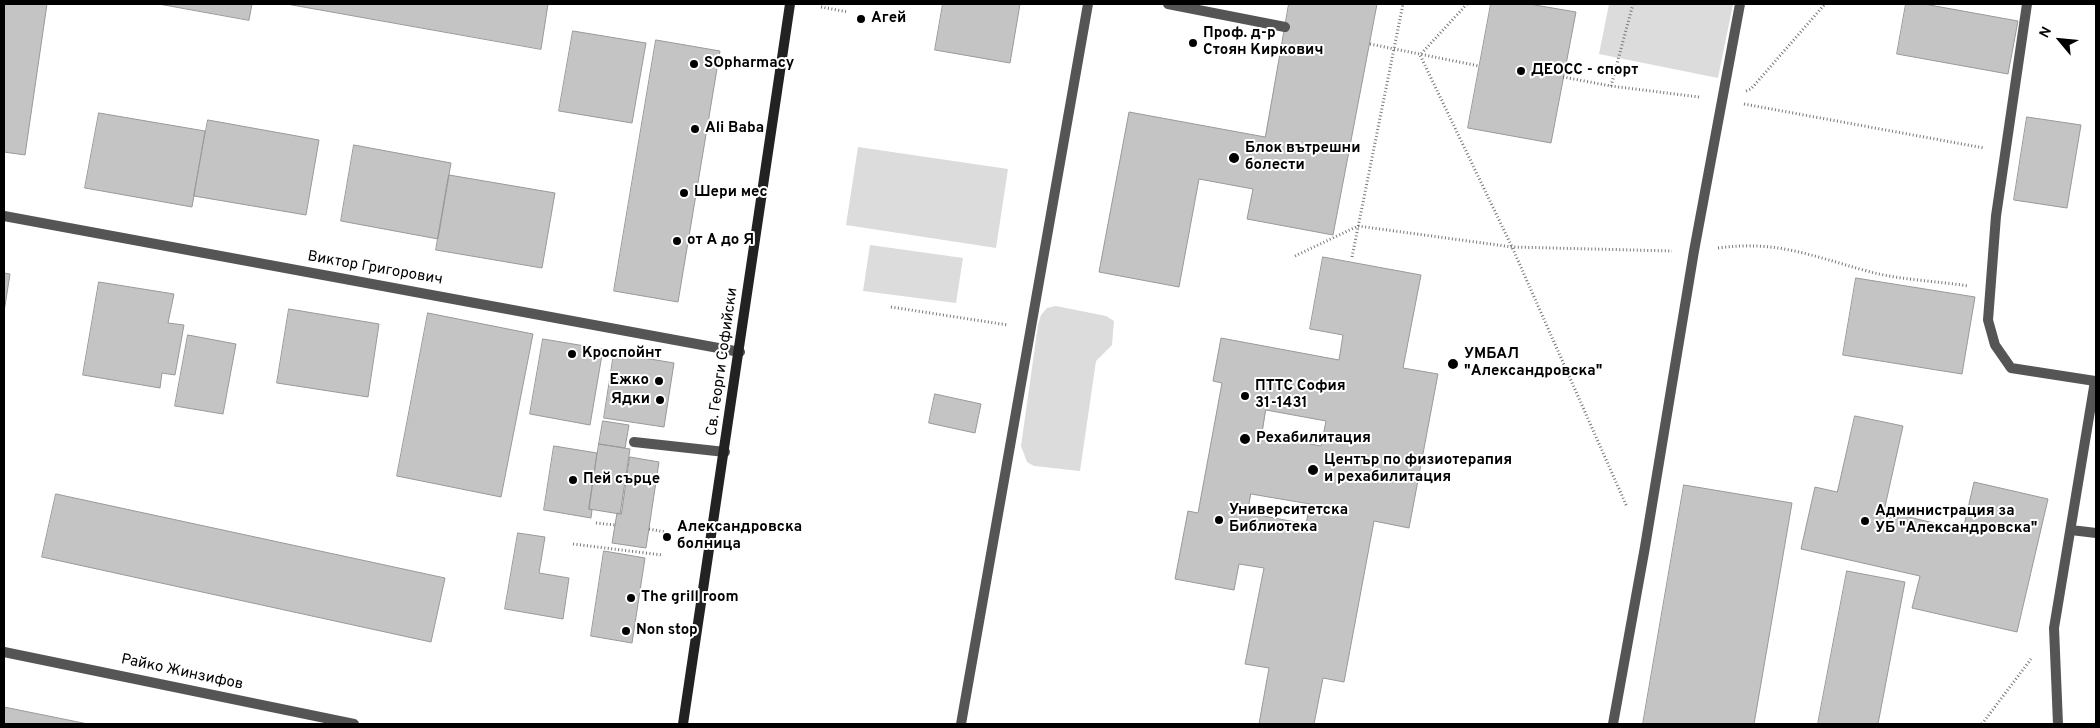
<!DOCTYPE html>
<html>
<head>
<meta charset="utf-8">
<style>
	body { margin:0 }
	#map { position:relative; width:2100px; height:728px; overflow:hidden; background:#fff; font-family:Overpass,sans-serif }
	canvas { display:block }
	.frame { position:absolute; inset:0; border:5px solid #000; pointer-events:none }
	.north { position:absolute; left:2035px; top:15px; width:50px; height:50px; -webkit-text-stroke:4px #fff; paint-order:stroke; rotate:298deg; font-size:14px; font-weight:700; line-height:20px; text-align:center; color:#000 }
	.north::after { content:''; display:block; margin:auto; width:18px; height:22px; background:#000; clip-path:polygon(50% 0,100% 100%,50% 72%,0 100%) }
</style>
</head>
<body>
<div id="map">
<canvas width="2100" height="728"></canvas>
<div class="frame"></div>
<div class="north">N</div>
</div>
<script>
const g = document.querySelector('canvas').getContext('2d');
g.lineJoin = 'round';
function fill(path, color) {
  g.fillStyle = color;
  g.fill(path, 'evenodd');
}
function stroke(path, color, width, dash) {
  g.strokeStyle = color;
  g.lineWidth = width;
  g.lineCap = dash ? 'butt' : 'round';
  g.setLineDash(dash || []);
  g.stroke(path);
}
function label(font, color, halo, rows, align = 'center') {
  g.font = font + ' Overpass,sans-serif';
  g.lineWidth = 4;
  g.setLineDash([]);
  g.textBaseline = 'middle';
  g.strokeStyle = halo;
  g.fillStyle = color;
  for (const [text, x, y, turn = 0] of rows) {
    g.save();
    g.translate(x, y);
    g.rotate((+turn || 0) * Math.PI / 180);
    g.textAlign = isNaN(turn) ? turn : align;
    if (halo) g.strokeText(text, 0, 0);
    g.fillText(text, 0, 0);
    g.restore();
  }
}
fill(new Path2D(`
	M1609,4H1733L1718,78L1599,54Z
	M858,147L1008,169L996,248L846,225Z
	M870,245L963,258L956,303L863,291Z
	M1056,306L1106,316L1114,321L1112,345L1096,361L1080,471L1034,466L1027,462L1021,446L1038,325L1041,315L1047,308Z`), '#dcdcdc');
const building = new Path2D(`
	M4,4H47L25,155L4,152Z
	M159,4H252L249,20Z
	M287,4H548L541,49Z
	M943,4H1020L1010,63L935,50Z
	M1289,4H1377L1333,235L1247,219L1253,189L1199,179L1179,287L1099,272L1129,112L1265,137Z
	M1491,4H1529L1576,12L1551,143L1468,128Z
	M1906,4H1924L2018,21L2008,74L1897,54Z
	M573,31L646,43L632,123L559,111Z
	M656,40L720,51L678,302L614,291Z
	M99,113L205,131L192,207L85,188Z
	M2027,117L2081,125L2067,208L2014,200Z
	M208,120L319,140L306,215L194,196Z
	M354,145L451,163L438,239L341,221Z
	M449,175L555,193L542,268L436,250Z
	M1323,257L1421,275L1403,368L1438,374L1409,528L1374,521L1344,682L1323,678L1314,724H1259L1269,668L1245,664L1264,568L1239,564L1234,590L1175,579L1188,511L1198,513L1222,383L1213,381L1221,338L1339,360L1343,335L1310,329ZM1266,410L1326,421L1321,446L1262,435ZM1251,494L1310,504L1306,524L1248,513Z
	M4,273L10,274L4,312Z
	M1856,278L1975,297L1962,374L1843,355Z
	M99,282L174,294L168,323L184,325L175,375L162,373L160,388L83,375Z
	M289,309L379,324L368,397L277,383Z
	M428,313L533,334L501,497L397,476Z
	M188,335L236,344L223,414L175,406Z
	M543,339L603,349L590,425L530,414Z
	M614,353L674,363L664,427L604,418Z
	M935,394L981,404L975,433L929,423Z
	M1855,416L1903,426L1884,511L1963,530L1974,482L2048,499L2017,632L1912,608L1920,576L1801,549L1815,487L1837,492Z
	M603,421L629,425L625,448L599,444Z
	M599,444L630,449L620,514L589,509Z
	M554,446L597,453L589,509L592,510L591,518L544,510Z
	M630,457L659,462L646,548L612,543L617,513L621,514Z
	M1684,485L1792,503L1754,724H1643Z
	M56,494L445,578L431,642L42,557Z
	M518,533L545,537L539,573L569,578L563,619L505,609Z
	M604,551L645,558L632,643L591,636Z
	M1847,571L1905,582L1878,724H1818Z
	M4,707L88,724H4Z`);
fill(building, '#c4c4c4');
stroke(building, '#999', 1);
stroke(new Path2D(`
	M1467,4L1420,55L1512,247L1627,507
	M821,7L848,12
	M1370,44L1479,66
	M1563,77L1611,86L1699,97
	M1611,86L1633,4
	M1746,91L1751,89L1825,4
	M1744,104L1984,148
	M1718,248C1777,240 1812,256 1867,271C1899,280 1936,281 1969,286
	M1295,256L1358,226L1512,247L1672,251
	M1352,257L1403,4
	M891,307L1008,325
	M596,523L615,525
	M649,529L665,532
	M573,544L662,555
	M1982,724L2031,659`), '#777', 3, [1, 2.5]);
stroke(new Path2D(`
	M1168,4L1285,27
	M2027,4L1996,216L1988,320L1995,345L2011,368L2095,381L2054,628L2058,724
	M634,442L725,452
	M2071,530L2096,533
	M961,724L1088,4
	M1613,724L1645,547L1694,251L1740,4`), '#555', 10);
stroke(new Path2D(`
	M4,216L740,352
	M4,652L354,724`), '#555', 10);
stroke(new Path2D(`
	M683,724L790,4`), '#222', 10);
for (const [x, y, r, color] of [
	[861,19,5,"#000"],
	[1193,43,5,"#000"],
	[694,64,5,"#000"],
	[1521,71,5,"#000"],
	[695,129,5,"#000"],
	[1234,158,6,"#000"],
	[684,193,5,"#000"],
	[677,241,5,"#000"],
	[572,354,5,"#000"],
	[1453,364,6,"#000"],
	[659,381,5,"#000"],
	[1245,396,5,"#000"],
	[660,400,5,"#000"],
	[1245,439,6,"#000"],
	[1313,470,6,"#000"],
	[573,480,5,"#000"],
	[1219,520,5,"#000"],
	[1865,521,5,"#000"],
	[667,537,5,"#000"],
	[631,598,5,"#000"],
	[626,631,5,"#000"]
]) {
  const dot = new Path2D();
  dot.arc(x, y, r, 0, 2 * Math.PI);
  g.fillStyle = color;
  g.fill(dot);
  stroke(dot, '#fff', 2);
}
label('bold 15px', '#000', '#fff', [
	["Агей",871,19],
	["Проф. д-р",1203,34],
	["Стоян Киркович",1203,51],
	["SOpharmacy",704,64],
	["ДЕОСС - спорт",1531,71],
	["Ali Baba",705,129],
	["Блок вътрешни",1245,149],
	["болести",1245,166],
	["Шери мес",694,193],
	["от А до Я",687,241],
	["Кроспойнт",582,354],
	["УМБАЛ",1464,355],
	["\"Александровска\"",1464,372],
	["Ежко",649,381,"right"],
	["ПТТС София",1255,387],
	["31-1431",1255,404],
	["Ядки",650,400,"right"],
	["Рехабилитация",1256,439],
	["Център по физиотерапия",1324,461],
	["и рехабилитация",1324,478],
	["Пей сърце",583,480],
	["Университетска",1229,511],
	["Библиотека",1229,528],
	["Администрация за",1875,512],
	["УБ \"Александровска\"",1875,529],
	["Александровска",677,528],
	["болница",677,545],
	["The grill room",641,598],
	["Non stop",636,631]
], 'left');
label('15px', '#000', '#fff', [
	["Виктор Григорович",375,269,10],
	["Св. Георги Софийски",723,362,-82],
	["Райко Жинзифов",182,673,12]
]);
</script>
</body>
</html>
